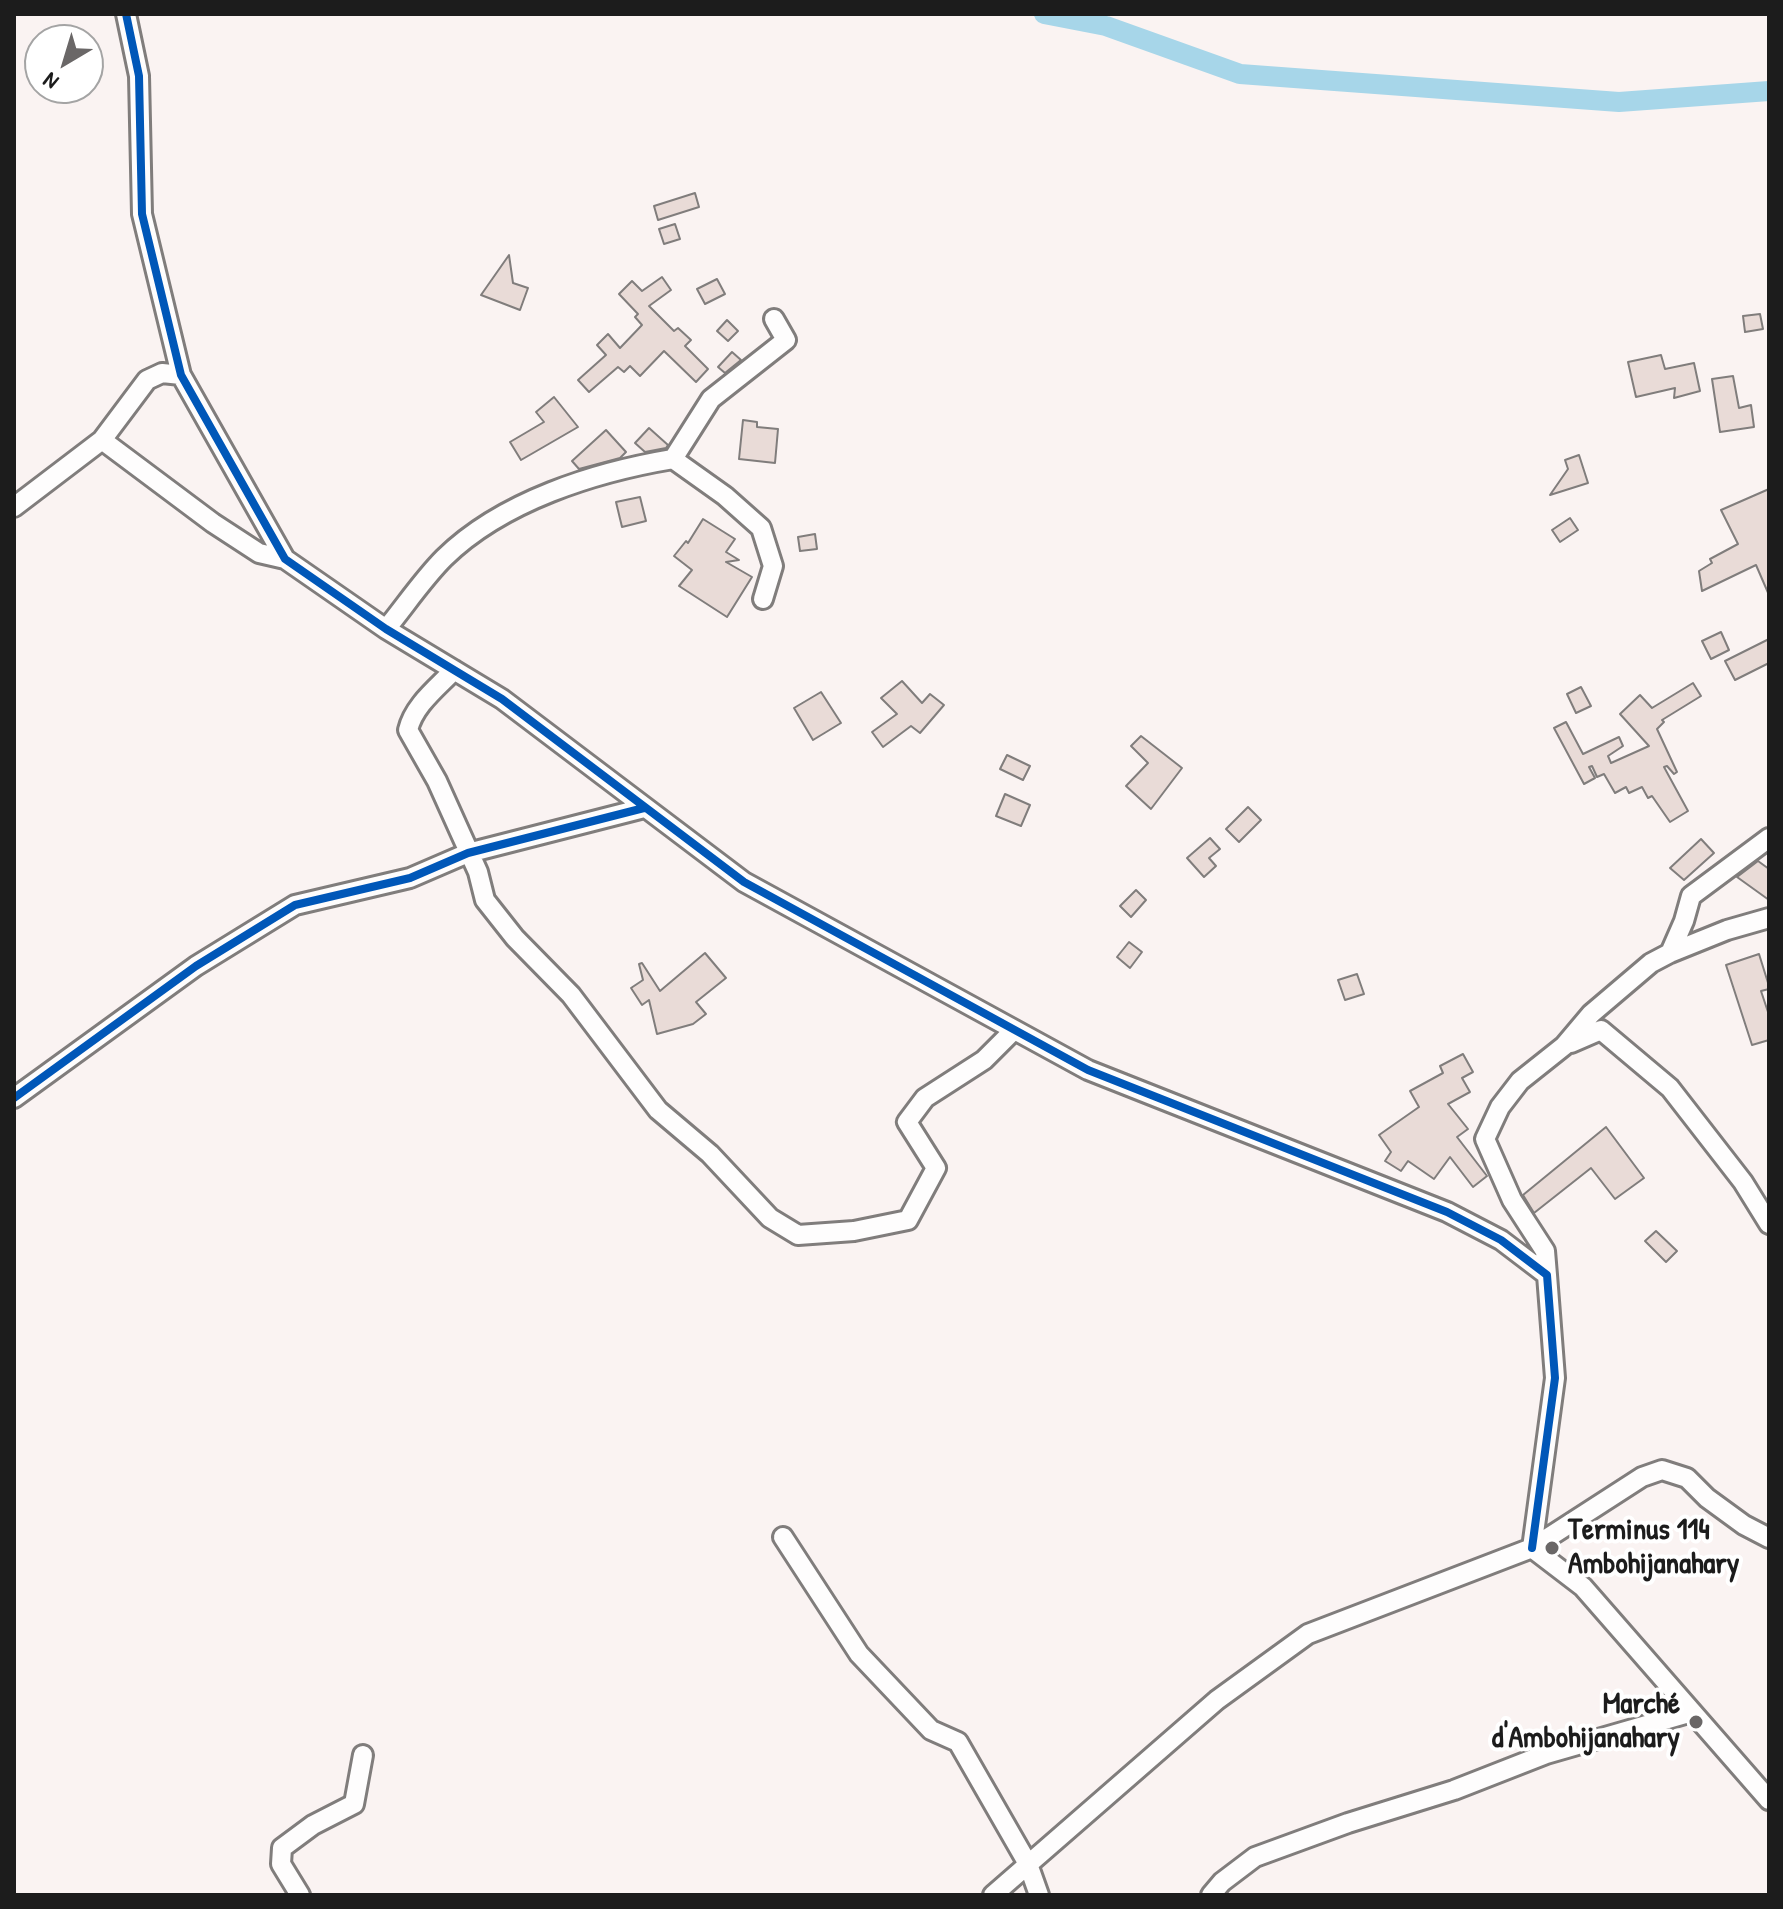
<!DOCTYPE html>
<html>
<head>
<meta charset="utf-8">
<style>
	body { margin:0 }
	#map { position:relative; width:1783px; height:1909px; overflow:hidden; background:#faf3f2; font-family:"Patrick Hand",sans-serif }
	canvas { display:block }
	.frame { position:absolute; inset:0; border:16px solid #1c1c1c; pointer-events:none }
	.north { position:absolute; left:24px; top:24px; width:80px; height:80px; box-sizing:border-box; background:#fff; border:2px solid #a4a4a4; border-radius:50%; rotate:218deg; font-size:22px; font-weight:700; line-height:32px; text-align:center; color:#1c1c1c }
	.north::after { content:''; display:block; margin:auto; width:28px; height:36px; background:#6a6767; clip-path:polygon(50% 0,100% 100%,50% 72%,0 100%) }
</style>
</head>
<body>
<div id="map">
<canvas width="1783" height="1909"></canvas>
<div class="frame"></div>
<div class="north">N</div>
</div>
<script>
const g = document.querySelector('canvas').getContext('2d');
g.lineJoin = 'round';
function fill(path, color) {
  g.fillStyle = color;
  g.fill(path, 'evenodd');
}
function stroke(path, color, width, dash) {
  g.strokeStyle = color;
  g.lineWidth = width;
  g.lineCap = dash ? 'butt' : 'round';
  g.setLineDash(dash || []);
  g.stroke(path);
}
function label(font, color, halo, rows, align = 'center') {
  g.font = font + ' "Patrick Hand",sans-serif';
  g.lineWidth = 8;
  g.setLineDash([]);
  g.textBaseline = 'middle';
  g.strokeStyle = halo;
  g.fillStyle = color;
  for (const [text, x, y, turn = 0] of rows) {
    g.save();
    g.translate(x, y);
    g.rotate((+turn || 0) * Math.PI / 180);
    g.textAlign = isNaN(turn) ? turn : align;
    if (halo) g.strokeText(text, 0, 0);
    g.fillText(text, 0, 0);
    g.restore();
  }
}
fill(new Path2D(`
	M1557,1573L1569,1576L1769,1793V1816Z`), '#f6e6e0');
stroke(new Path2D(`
	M1044,14L1106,26L1240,74L1619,102L1769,91`), '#a7d6e9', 20);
const building = new Path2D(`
	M695,193L699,207L658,220L654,206Z
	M675,224L680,239L664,244L659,229Z
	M509,255L513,283L528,288L520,310L481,295Z
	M662,277L671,290L649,306L674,331L678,328L691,340L685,346L708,369L696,382L664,351L640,376L630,366L624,372L618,367L589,392L578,380L606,355L597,345L608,334L620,348L642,325L635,317L638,314L619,294L632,281L642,291Z
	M717,279L725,294L705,304L697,289Z
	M1760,314L1763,329L1745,332L1743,316Z
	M727,320L738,331L728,341L717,331Z
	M732,352L741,360L725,373L718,367Z
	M1661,355L1665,369L1694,363L1700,391L1674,398L1675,388L1636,397L1628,362Z
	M1733,376L1739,408L1751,405L1754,427L1720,432L1712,379Z
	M554,397L578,427L521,460L510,442L544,422L536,412Z
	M743,420L757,422V427L778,429L775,463L739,459Z
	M649,428L668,445L666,448L645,452L635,443Z
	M606,430L626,452L620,458L579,469L572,461Z
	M1579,455L1588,483L1550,495L1568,469L1565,460Z
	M1769,489V595L1756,565L1702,591L1699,571L1712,563L1710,559L1738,544L1721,510Z
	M640,497L646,521L622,527L616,502Z
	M1570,518L1578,530L1560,542L1552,530Z
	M703,519L735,539L726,552L739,560L726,562L752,577L727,617L679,586L692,570L674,556L686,541L688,543Z
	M815,534L817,549L800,551L798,537Z
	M1721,632L1729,650L1711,659L1702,641Z
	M1769,639V663L1735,680L1725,661Z
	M902,681L922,703L930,694L944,705L920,733L911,726L883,747L872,732L897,714L881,698Z
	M1693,683L1701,696L1662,720L1664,722L1657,729L1677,772L1674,774L1667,766L1664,767L1688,811L1670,822L1652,796L1648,798L1642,787L1629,793L1626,787L1615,793L1604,774L1597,777L1592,766L1589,767L1595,778L1584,784L1554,728L1566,722L1583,754L1619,737L1623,746L1608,756L1611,763L1649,746L1620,714L1640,695L1652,708Z
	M1581,687L1591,706L1576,713L1567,694Z
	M821,692L841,723L813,740L794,708Z
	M1141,736L1182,768L1151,809L1126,786L1148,763L1131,746Z
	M1007,755L1030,766L1023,780L1000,769Z
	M1005,794L1030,805L1021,826L996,816Z
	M1248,807L1261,820L1239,842L1226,829Z
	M1210,838L1220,849L1209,858L1216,866L1204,877L1187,858Z
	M1701,839L1714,853L1684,880L1670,868Z
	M1758,861L1769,869V900L1737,877Z
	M1136,890L1146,900L1131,917L1120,906Z
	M1129,942L1142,952L1130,968L1117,957Z
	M705,953L726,978L696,1002L706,1014L693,1024L657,1034L649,1000L642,1005L631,988L643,980L639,964L642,963L660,991Z
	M1759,954L1769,986V989L1761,991L1769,1015V1040L1752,1045L1726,965Z
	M1357,974L1364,994L1345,1000L1338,980Z
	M1463,1054L1473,1072L1462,1078L1470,1092L1448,1104L1468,1129L1457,1137L1487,1176L1473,1187L1450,1157L1434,1179L1408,1161L1401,1171L1385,1161L1391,1152L1379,1135L1419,1107L1410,1091L1443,1073L1440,1066Z
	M1606,1127L1644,1178L1615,1199L1591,1168L1534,1213L1523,1195Z
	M1656,1231L1677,1251L1666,1262L1645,1241Z`);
fill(building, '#e9dbd7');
stroke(building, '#807d7c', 2);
const street = new Path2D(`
	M126,14L139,76L142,214L181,375L285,559L386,629L502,699L744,882L1088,1070L1447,1212L1501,1240L1547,1275L1555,1378L1532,1548
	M102,440L213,523L259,553L285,559
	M673,459L725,496L761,528L773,566L763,599
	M14,507L102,440L147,380L162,373L181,375
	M386,629C405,606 423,579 444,558C502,501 595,472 673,459L711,399L786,340L774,319
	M454,670C437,688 414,705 408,730L437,781L478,872L485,900L515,938L571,995L658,1110L710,1154L770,1218L798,1235L854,1231L908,1220L936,1168L907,1122L925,1098L984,1060L1014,1030
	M1670,953L1727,930L1769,918
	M1571,1043L1601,1030L1670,1088L1743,1182L1769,1224
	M14,1098L196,966L295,905L410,878L468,853L644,808
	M1547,1275L1545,1251L1512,1200L1485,1139L1500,1107L1520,1081L1564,1046L1591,1014L1651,963L1670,953L1684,921L1691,896L1769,838
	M783,1537L859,1654L931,1730L958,1742L1028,1864L1039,1895
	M1532,1548L1583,1587L1769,1800
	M300,1895L281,1864L282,1848L313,1825L354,1804L363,1755
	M993,1895L1217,1700L1308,1634L1532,1548L1642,1477L1662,1470L1687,1478L1707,1498L1744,1525L1769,1538
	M1211,1895L1222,1882L1255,1857L1348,1823L1454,1790L1546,1754L1692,1712`);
stroke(street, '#807d7c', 24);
stroke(street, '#fefdfd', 18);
stroke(new Path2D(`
	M126,14L139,76L142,214L181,375L285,559L386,629L502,699L744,882L1088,1070L1447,1212L1501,1240L1547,1275L1555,1378L1532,1548
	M14,1098L196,966L295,905L410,878L468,853L644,808`), '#0057b8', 8);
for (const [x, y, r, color] of [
	[1552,1548,8,"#6a6767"],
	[1696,1722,8,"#6a6767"]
]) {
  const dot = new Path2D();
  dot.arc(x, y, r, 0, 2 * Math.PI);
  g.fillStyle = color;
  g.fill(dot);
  stroke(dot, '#fff', 3);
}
label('bold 30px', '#1c1c1c', '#fff', [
	["Terminus 114",1568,1531],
	["Ambohijanahary",1568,1565],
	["Marché",1680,1705,"right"],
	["d'Ambohijanahary",1680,1739,"right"]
], 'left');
</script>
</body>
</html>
